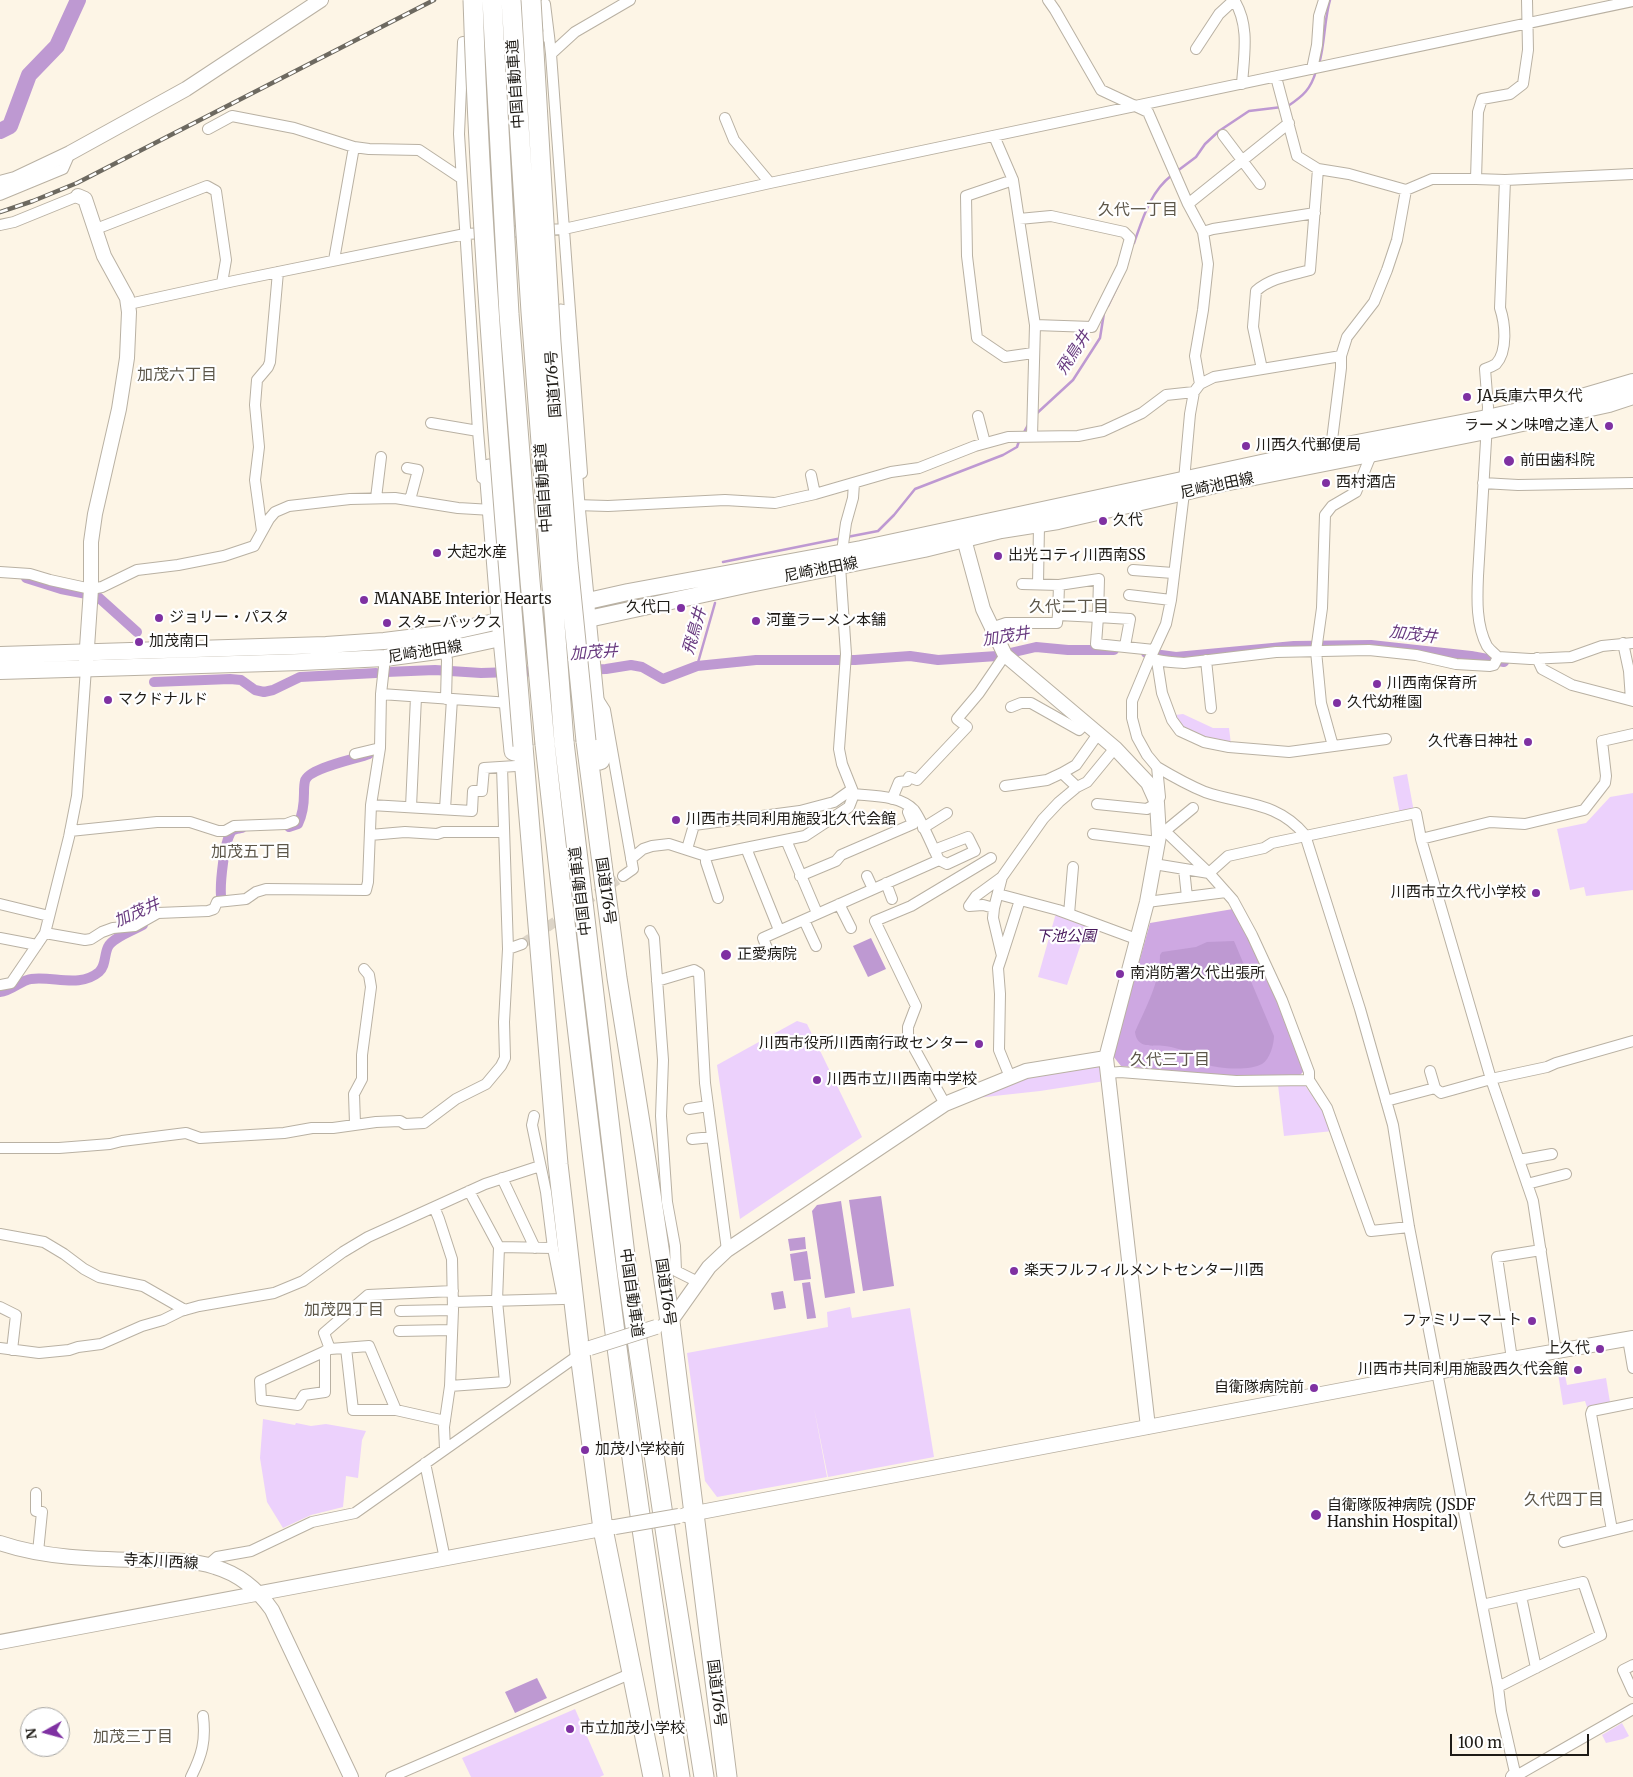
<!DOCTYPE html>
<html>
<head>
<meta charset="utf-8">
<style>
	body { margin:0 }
	#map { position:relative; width:1633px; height:1777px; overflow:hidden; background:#fdf5e6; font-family:Merriweather,serif }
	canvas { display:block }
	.north { position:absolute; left:20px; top:1707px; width:50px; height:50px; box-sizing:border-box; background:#fff; border:1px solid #a5a4a2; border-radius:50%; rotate:263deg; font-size:14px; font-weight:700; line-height:20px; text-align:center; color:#1e1b16 }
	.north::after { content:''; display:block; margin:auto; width:18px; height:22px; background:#7f31a2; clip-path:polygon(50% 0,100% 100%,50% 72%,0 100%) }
	.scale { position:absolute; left:1450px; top:1734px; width:139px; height:22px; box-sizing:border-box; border:2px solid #1e1b16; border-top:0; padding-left:6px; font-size:15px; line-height:18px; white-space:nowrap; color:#1e1b16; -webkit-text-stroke:4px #fff; paint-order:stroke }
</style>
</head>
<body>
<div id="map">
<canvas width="1633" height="1777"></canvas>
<div class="north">N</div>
<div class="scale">100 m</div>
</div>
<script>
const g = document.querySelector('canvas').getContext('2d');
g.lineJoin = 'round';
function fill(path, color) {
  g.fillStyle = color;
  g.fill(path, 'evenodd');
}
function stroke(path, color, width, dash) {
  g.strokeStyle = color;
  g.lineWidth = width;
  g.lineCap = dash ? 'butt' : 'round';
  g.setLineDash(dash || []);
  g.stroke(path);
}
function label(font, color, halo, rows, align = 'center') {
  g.font = font + ' Merriweather,"Noto Sans JP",serif';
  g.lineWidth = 4.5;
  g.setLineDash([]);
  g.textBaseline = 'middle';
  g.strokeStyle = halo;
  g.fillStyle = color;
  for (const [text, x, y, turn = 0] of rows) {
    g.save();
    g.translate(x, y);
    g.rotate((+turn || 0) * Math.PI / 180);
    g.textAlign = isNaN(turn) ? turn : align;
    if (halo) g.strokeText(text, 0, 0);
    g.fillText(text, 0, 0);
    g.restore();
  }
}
fill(new Path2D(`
	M1183,714L1213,728H1229L1231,744L1188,734L1175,715Z
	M1407,774L1414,812L1400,814L1393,777Z
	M1633,793V890L1586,896L1584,887L1570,890L1557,829L1586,823L1610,797Z
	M1056,913L1088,923L1067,985L1038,977Z
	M797,1021L807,1024L862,1137L740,1219L717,1065Z
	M1103,1062L1105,1081L1040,1091L976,1098L1026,1074Z
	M1304,1084L1327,1117L1333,1131L1284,1136L1278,1085Z
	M850,1307L852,1318L910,1308L934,1457L828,1477L814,1408L827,1477L717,1497L705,1481L687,1353L828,1327L827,1312Z
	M1562,1360L1567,1385L1606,1378L1610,1402L1587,1407L1585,1401L1563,1405L1556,1361Z
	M263,1419L295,1425L296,1423L311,1426L326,1424L366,1431L362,1440L358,1478L346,1476L343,1507L311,1515L283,1528L267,1502L260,1458Z
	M575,1709L604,1775L600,1777H471L462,1758Z
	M1622,1723L1629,1736L1623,1739L1606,1743L1602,1735Z`), '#ecd1fc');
fill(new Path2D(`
	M1233,909L1249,937L1306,1069L1298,1077L1278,1075L1229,1076L1121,1066L1113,1056L1150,923Z`), '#cea8e2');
fill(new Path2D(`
	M871,938L886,969L868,977L853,946Z
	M1234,941L1274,1036C1274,1044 1270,1059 1262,1064C1250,1071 1218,1069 1204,1064C1198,1062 1194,1057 1190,1052C1182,1050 1173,1047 1165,1046C1152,1045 1137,1049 1135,1032C1146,1007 1160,982 1160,955L1162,952L1196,947L1207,942Z
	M881,1196L894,1286L863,1291L849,1200Z
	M841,1201L855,1293L825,1298L812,1211L817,1205Z
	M805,1237L806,1249L790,1251L788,1239Z
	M807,1251L811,1279L794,1281L790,1254Z
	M810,1282L816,1318L807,1319L802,1283Z
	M783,1291L786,1308L774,1310L771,1293Z
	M537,1678L547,1698L515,1713L505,1692Z`), '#be99d2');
stroke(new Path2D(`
	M1319,64C1325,43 1324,21 1330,0
	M1288,106C1303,96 1311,89 1316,71
	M1176,172L1196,157L1205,144L1219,131L1249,111L1282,107
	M1134,243C1143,218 1150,192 1172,175
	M1108,306L1120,281
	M1035,415L1073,380L1100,338L1104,313
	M1023,434L1029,423
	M847,537L878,531L894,515L915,489L1003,455L1017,447L1019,441
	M723,562L842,538
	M697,666L715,603`), '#be99d2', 2.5);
stroke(new Path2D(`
	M26,578L61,589L97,596L137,632
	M1146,653L1176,657L1294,646L1371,645L1471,656L1504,662
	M386,672L435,670L481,673L606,669L631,665L642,667L663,679L697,666L756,660H855L910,656L938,660L997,656L1036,647L1068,650H1114
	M154,682L230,679L241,680L255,690L264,692L273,690L300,677L376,673
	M289,827L298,824C303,814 304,805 304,793C304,790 304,785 305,781C308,768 356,759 369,754
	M221,896C220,883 224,843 231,832C233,829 238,829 242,828
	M0,992C12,991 21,980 31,979C54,976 80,988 99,972C106,966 104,955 108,947C112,938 134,930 143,925`), '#be99d2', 10);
stroke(new Path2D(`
	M0,131L10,126L29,75L57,46L78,0`), '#be99d2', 16);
stroke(new Path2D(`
	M522,944L623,876`), '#dcd4c7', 10, [10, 5]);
const street = new Path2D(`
	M1048,0L1055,10L1101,90L1148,112L1188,204L1203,232L1208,264L1203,310L1195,356L1200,384L1194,392L1190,414L1184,480
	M1234,0C1250,25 1244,55 1242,84
	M1527,0L1528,50L1523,84L1510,94L1482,99L1478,112L1476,179L1505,180L1633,174
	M545,4L549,36
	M509,39L549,36L551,54
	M477,41L463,42L459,134L478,431L482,478
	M1196,49L1219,14L1234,0
	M1312,69L1317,45L1319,16L1324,0
	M1276,77L1297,156L1318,169L1349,174L1406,190
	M725,118L734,140L770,183
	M208,129L232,116L294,128L354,147L369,149L419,150L461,178
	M1223,135L1260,184
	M994,136L1013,180L1035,325L1032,436
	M1013,180L966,196L967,256L977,338L1005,357L1033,353
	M0,195L63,169L70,153
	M1188,204L1289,123
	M1019,219L1051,216L1124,232L1130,238L1122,267L1092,327L1035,325
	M0,225L14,222L78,196
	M96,229L207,186L216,191L226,260L222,283
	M1203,232L1213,229L1315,213
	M334,260L354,147
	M129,304L234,281L465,234L564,229L770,183L1633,1
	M1262,369L1253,327L1256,291C1270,278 1292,275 1310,270L1318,169
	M1200,384L1214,377L1341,356
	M978,416L985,443
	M431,423L478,431
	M1331,448L1341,368V356L1347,337L1374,302L1387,270L1397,240L1406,190L1432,179H1476
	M407,468L418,470L410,500
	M582,473L551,54L575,32L630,0
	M811,475L815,494
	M1483,483L1518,485L1633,483
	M376,498L381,457
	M575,505L608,506L725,500L775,503L815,494L891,472L919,468L975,446L1008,437L1078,436L1103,431L1142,413L1166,395L1194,392
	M262,531L255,480L259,447L255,405L257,380L268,367L270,362L278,272
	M1133,570L1173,573
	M0,572L30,574L50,580L91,589L102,587L137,570L178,565L224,556L254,546L269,519L275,512L289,506L350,499L395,498L458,508L492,510L491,506
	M1022,584L1059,585
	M1038,584L1039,525
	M1129,595L1171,600
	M991,628L1006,623H1057L1058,615L1098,617L1099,579L1059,585L1058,615
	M1623,643L1629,671L1631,700
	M1125,646L1130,619L1098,617L1096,644L1154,650L1150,658C1161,662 1173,662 1184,663L1276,652L1369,650L1416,655L1456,664L1490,666L1494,665L1498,657L1530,659L1571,657L1602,646L1633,643
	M445,650L447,660L446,699
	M1154,650L1166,624L1171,600L1184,493
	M1498,657C1495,654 1490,650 1487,646C1476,625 1477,599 1478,576L1488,407L1485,369C1488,368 1493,366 1496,364C1508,351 1505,323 1500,308L1505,180
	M1537,658L1542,669L1572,685L1633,701
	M1206,660L1211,708
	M1157,661L1162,693L1172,720L1180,731L1204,742L1229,747L1289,752L1386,739
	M381,694L510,703
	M598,699L605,710L633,869L623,876
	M1011,707L1021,703H1031L1079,730L1085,724
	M1333,746L1321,703L1316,651L1322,608L1325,515L1332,506L1356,492L1371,455
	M355,754L380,748
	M1157,767C1172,776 1188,785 1205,792C1243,805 1277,801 1305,835L1360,1009L1393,1125L1409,1227L1498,1687L1501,1711L1516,1777
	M1062,773L1076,765L1098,734
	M1005,786L1047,780L1062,773L1077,787
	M892,799L899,782L907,781L909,777L917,780L967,727L957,719L979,693L1005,655
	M1097,804L1147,809L1157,803L1160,797L1157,767L1147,755L1137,737L1132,718V701L1150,658
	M371,805L472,811L473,791H482L484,768L516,766
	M411,807L416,697
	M445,809L452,699
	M923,828L947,813
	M70,831L157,822H190L218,831H225L234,826L286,824L294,821
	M1165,831L1193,808
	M1093,834L1158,842
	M370,835L405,832L437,834L443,832H503
	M1159,836L1165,831L1209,873L1228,856L1264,848L1272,843L1416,813L1421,839L1491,1079L1533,1201L1556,1352
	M1421,839L1490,822L1525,824L1584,810L1605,783L1606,776L1602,741L1633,734
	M786,840L817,913
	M746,848L779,930
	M687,849L694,825L800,811L834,802L851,790
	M934,850L968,837L975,851L947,864L939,860
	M706,856V862L718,898
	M631,859L643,849L652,846L669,844L706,856L805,836L849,807L854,794
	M1154,864L1209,873L1233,900L1252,935L1282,1000L1309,1072V1080
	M1184,869L1187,897
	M800,876L836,861L841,855L913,824L908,812
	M867,876L873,889
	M1002,877L994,908L983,905L969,906L976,896L1002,877L1043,819L1059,802L1077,787L1087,782L1115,748
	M886,883L892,899
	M998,894L1058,910L1139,940
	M1147,902L1226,892
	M0,904L49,916
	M839,904L851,928
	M994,908L993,918L1002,956L998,968L1000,994L999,1050L1010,1077
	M1069,914L1073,867
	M804,920L816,946
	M650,931L654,938L663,1060L661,1116L667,1202L675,1246L676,1271L698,1282
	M45,933L85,940L91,939L102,932L113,928L135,926L158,913L208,911L214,909L217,902L246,899L256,892L266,889L366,890L368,882L371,805L380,748L381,694L385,658
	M0,938L37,945
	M508,949L522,944
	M770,956L763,938L939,860C933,848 921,819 914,810C900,795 872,796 854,794L842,764L839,749L846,654L840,566L846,523L853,498L854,483
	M1002,956L1020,900
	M657,981L694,970L699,973L705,1083L727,1250
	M0,985L11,983L45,933L69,837L77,796L86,668
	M1430,1071L1435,1088L1441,1093L1491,1079L1547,1067L1556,1063L1633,1041
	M1108,1073L1120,1072L1236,1081L1309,1080L1327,1108L1371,1231L1409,1227
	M1386,1101L1435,1088
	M945,1104L908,1037V1027L916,1006L875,921L911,906L991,858
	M689,1109L708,1106
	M355,1124L354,1094L362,1079V1055L371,987L369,975L364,969
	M692,1139L712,1137
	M0,1148H59L110,1144L122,1141L186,1133L200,1138L284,1133L312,1128H333L376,1122L400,1121L405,1124L424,1123L456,1099L486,1084L501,1066L505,1058L504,1022L508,949L502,767
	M1519,1160L1552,1154
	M502,1178L535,1248
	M1527,1184L1566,1174
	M469,1191L499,1247L553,1248L546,1192L532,1125L534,1116
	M434,1207L439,1219L452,1259L453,1310L450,1386L444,1427L445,1449
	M0,1234L44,1242L64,1254L84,1269L99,1277L143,1286L185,1310
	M553,1248L563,1299L568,1298
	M453,1302L563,1299
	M0,1307L16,1315L12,1350
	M400,1311L453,1310
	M399,1331L452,1330
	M1628,1339L1633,1368
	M0,1348L39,1353L69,1350L78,1347L101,1344L142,1326L163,1320L181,1311L199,1306L274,1293L303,1281L343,1252L368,1237L485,1184L540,1166
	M346,1348L353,1410H396L445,1421
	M330,1349L324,1333L368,1295L453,1291
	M325,1351V1392L304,1395L298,1405L261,1400L260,1381L330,1349L369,1346L396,1410
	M1512,1359L1497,1257L1541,1250
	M450,1386L505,1382L497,1301L499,1247
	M425,1463L445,1559
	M36,1493V1511L42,1512L38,1552
	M1612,1530L1591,1414L1592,1411L1633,1403
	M1564,1542L1633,1525
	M208,1565L217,1557L251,1551L312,1522L355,1513L583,1352
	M1521,1596L1536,1668
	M1482,1605L1583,1582L1601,1635L1498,1687
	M1633,1665L1623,1670L1633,1692
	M1516,1776L1633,1709
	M191,1777C202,1755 206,1741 203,1716
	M391,1777L632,1673`);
const secondary = new Path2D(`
	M0,183L15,179L70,153L186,89L321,0
	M78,196L85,199L104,256L127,298L129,312L127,358L119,409L95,514L91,542V589L86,662
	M964,530V539L983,609L1005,655L1115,748L1148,783L1157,803L1159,836L1147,902L1106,1058L1148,1427
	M665,1324L670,1322L709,1267L727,1250L945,1104L1026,1071L1106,1058
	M685,1515L1437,1372L1633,1338
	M0,1543C44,1558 94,1559 140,1560C164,1560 191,1559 215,1567C239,1574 258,1590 272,1610L351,1777
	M0,1642L612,1527
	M1513,1777L1516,1776`);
const primary = new Path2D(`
	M0,655L326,645L384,641L441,634L628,592L861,549L1331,448L1487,418L1582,397L1633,382
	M0,671L302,662L385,658L445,650L750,584L924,549L1001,530L1058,521L1224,483L1486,431L1609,404L1633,396`);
const highway = new Path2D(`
	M561,314L575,505L600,760
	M489,469L501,619L514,751
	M586,741L617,978L645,1154L670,1322L727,1777
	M564,742L627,1272L671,1569L704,1777
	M545,744C583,1089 624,1434 680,1777
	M523,746L558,1164L580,1354L603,1529L653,1777`);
stroke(street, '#b9b1a3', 12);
stroke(secondary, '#b9b1a3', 16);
stroke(primary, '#b9b1a3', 18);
stroke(highway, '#b9b1a3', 21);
stroke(street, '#fff', 10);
stroke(secondary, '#fff', 14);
stroke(primary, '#fff', 16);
stroke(highway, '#fff', 19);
const rail = new Path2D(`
	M0,212L33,201L77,183L434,0`);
stroke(rail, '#6d6960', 4.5);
stroke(rail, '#fff', 2.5, [8]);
const secondaryBridge = new Path2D(`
	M590,1348L656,1327
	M615,1527L679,1516`);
const highwayBridge = new Path2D(`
	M473,0C481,249 503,498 523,746
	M492,0L509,314L530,581L545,744
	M511,0L531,312L564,742
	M531,0L551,342L568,563L586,741`);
stroke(secondaryBridge, '#b9b1a3', 16, []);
stroke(highwayBridge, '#b9b1a3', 21, []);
stroke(secondaryBridge, '#fff', 14);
stroke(highwayBridge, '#fff', 19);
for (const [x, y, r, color] of [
	[1467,397,5,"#7f31a2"],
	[1609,426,5,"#7f31a2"],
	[1246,446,5,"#7f31a2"],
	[1509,461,6,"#7f31a2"],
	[1326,483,5,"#7f31a2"],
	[1103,521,5,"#7f31a2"],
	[437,553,5,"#7f31a2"],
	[998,556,5,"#7f31a2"],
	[364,600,5,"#7f31a2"],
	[681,608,5,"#7f31a2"],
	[159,618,5,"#7f31a2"],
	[756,621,5,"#7f31a2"],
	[387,623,5,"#7f31a2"],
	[139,642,5,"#7f31a2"],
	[1377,684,5,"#7f31a2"],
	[108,700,5,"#7f31a2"],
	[1337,703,5,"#7f31a2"],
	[1528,742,5,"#7f31a2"],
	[676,820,5,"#7f31a2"],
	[1536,893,5,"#7f31a2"],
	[726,955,6,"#7f31a2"],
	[1120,974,5,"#7f31a2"],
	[979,1044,5,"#7f31a2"],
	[817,1080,5,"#7f31a2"],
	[1014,1271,5,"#7f31a2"],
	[1532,1321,5,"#7f31a2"],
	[1600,1349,5,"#7f31a2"],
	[1578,1370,5,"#7f31a2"],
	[1314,1388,5,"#7f31a2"],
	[585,1450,5,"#7f31a2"],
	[1316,1515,6,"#7f31a2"],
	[570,1729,5,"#7f31a2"]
]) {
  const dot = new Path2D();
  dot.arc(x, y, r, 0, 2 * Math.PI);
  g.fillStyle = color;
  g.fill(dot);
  stroke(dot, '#fff', 2);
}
label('15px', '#1e1b16', '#fff', [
	["中国自動車道",516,84,-94],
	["国道176号",554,384,-94],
	["尼崎池田線",1217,486,-12],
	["中国自動車道",544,488,-94],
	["尼崎池田線",821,570,-11],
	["尼崎池田線",425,652,-9],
	["中国自動車道",581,891,-97],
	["国道176号",605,891,82],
	["国道176号",665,1292,82],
	["中国自動車道",631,1293,82],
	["寺本川西線",161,1562,3],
	["国道176号",716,1693,83]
]);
label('15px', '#1e1b16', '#fff', [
	["JA兵庫六甲久代",1477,397],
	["ラーメン味噌之達人",1599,426,"right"],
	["川西久代郵便局",1256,446],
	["前田歯科院",1520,461],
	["西村酒店",1336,483],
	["久代",1113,521],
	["大起水産",447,553],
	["出光コティ川西南SS",1008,556],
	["MANABE Interior Hearts",374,600],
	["久代口",671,608,"right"],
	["ジョリー・パスタ",169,618],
	["河童ラーメン本舗",766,621],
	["スターバックス",397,623],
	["加茂南口",149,642],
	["川西南保育所",1387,684],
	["マクドナルド",118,700],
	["久代幼稚園",1347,703],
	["久代春日神社",1518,742,"right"],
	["川西市共同利用施設北久代会館",686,820],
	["川西市立久代小学校",1526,893,"right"],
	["正愛病院",737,955],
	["南消防署久代出張所",1130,974],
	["川西市役所川西南行政センター",969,1044,"right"],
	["川西市立川西南中学校",827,1080],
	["楽天フルフィルメントセンター川西",1024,1271],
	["ファミリーマート",1522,1321,"right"],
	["上久代",1590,1349,"right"],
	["川西市共同利用施設西久代会館",1568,1370,"right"],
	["自衛隊病院前",1304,1388,"right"],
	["加茂小学校前",595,1450],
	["自衛隊阪神病院 (JSDF",1327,1506],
	["Hanshin Hospital)",1327,1523],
	["市立加茂小学校",580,1729]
], 'left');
label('italic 15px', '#46175b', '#fff', [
	["下池公園",1066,937]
]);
label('16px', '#5d574a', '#fff', [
	["久代一丁目",1138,210],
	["加茂六丁目",177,375],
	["久代二丁目",1069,607],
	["加茂五丁目",251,852],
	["久代三丁目",1170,1060],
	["加茂四丁目",344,1310],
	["久代四丁目",1564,1500],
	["加茂三丁目",133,1737]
]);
label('italic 16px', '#683a7f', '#fff', [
	["飛鳥井",1074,353,-57],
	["飛鳥井",695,631,-74],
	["加茂井",1413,635,7],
	["加茂井",1006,637,-9],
	["加茂井",594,653,-4],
	["加茂井",137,913,-24]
]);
</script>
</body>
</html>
